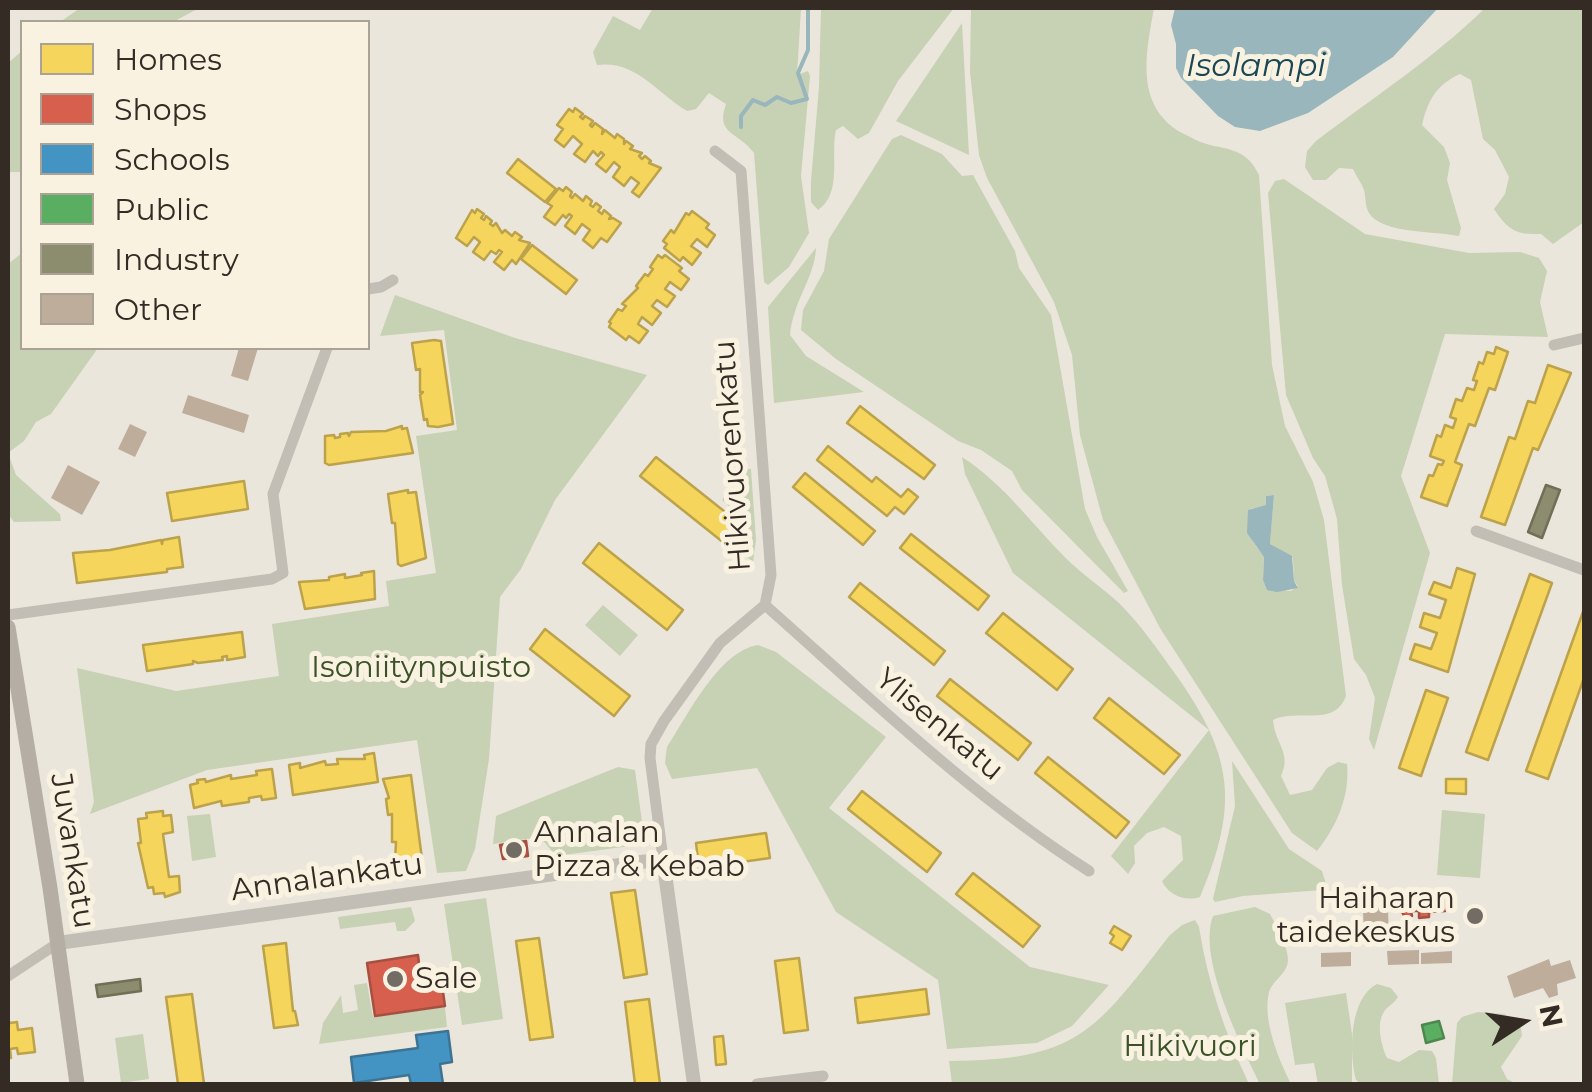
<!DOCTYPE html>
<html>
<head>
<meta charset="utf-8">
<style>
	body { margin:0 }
	#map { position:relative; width:1592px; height:1092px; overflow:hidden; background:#ebe6db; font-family:Montserrat,sans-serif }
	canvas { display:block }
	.frame { position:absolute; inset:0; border:10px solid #332b24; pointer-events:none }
	.legend { position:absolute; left:20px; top:20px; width:350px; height:330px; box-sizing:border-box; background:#f9f2e1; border:2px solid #aaa295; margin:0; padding:12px 18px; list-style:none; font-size:30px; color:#332b24 }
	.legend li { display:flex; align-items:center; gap:20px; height:50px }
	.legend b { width:50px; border:2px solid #aaa295 }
	.north { position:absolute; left:1472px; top:972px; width:100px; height:100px; -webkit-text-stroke:8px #f9f2e1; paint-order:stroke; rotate:78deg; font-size:28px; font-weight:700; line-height:40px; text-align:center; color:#332b24 }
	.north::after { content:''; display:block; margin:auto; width:35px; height:45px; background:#332b24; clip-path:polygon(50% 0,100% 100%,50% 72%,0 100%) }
</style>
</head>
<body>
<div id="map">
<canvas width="1592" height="1092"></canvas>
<div class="frame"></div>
<ul class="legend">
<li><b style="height:28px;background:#f6d55c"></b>Homes</li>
<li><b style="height:28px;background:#d6604d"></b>Shops</li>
<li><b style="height:28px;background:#4393c3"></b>Schools</li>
<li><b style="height:28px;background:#5aae61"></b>Public</li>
<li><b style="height:28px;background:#8c8c6e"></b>Industry</li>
<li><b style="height:28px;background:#bfad9c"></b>Other</li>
</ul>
<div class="north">N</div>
</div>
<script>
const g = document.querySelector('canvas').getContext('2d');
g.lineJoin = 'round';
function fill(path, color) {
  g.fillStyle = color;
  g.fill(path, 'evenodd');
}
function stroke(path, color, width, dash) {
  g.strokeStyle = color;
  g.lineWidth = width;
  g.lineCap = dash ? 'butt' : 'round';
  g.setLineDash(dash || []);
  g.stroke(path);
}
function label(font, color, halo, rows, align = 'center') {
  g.font = font + ' Montserrat,sans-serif';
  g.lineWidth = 10;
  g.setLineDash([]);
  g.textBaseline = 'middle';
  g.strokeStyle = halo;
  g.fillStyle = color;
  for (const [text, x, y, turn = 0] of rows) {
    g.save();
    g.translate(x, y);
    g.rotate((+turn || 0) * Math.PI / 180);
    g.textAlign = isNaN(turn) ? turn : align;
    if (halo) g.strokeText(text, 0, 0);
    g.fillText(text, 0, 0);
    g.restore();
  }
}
fill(new Path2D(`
	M80,8H199L173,22H60Z
	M653,8H801L797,75L808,71L810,76L801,176L809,233L789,267L768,285L764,282L754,153C738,131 715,135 726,104L709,93L696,109L687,111C657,93 636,60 597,65L593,52L613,16L640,30Z
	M821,8H954L898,81L869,133L858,139L843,126L836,130C830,155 843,193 818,210L811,202V181L819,87Z
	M971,8H1154C1146,53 1134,106 1182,133C1190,137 1201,143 1210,145C1234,150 1248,152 1259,175L1272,365L1285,426L1313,482L1324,520L1346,696C1334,728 1298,708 1273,720C1275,744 1292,753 1281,776L1290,795L1312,790L1327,768L1338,762L1347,764C1350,796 1337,826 1317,851L1292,833L1160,628L1103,520L1080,435L1072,355L1054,302L987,178L979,155L970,72ZM1274,495L1270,544L1293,558L1294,581L1298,586L1291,591L1267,589L1263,580L1264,556C1247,536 1248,534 1250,509L1266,506V496Z
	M1485,8H1584V222L1553,244L1541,234C1516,235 1508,230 1494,209L1505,194L1509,177L1495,150L1483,139L1471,80L1460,74C1436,85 1428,100 1422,125L1444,147L1450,163L1447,180L1461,228L1459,236C1436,231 1382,234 1369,213C1365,207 1366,197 1364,190C1361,182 1356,176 1353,169L1339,168L1326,180H1313L1305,167L1307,151L1316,141C1374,97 1433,59 1485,8Z
	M962,23L969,155L896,121Z
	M22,51V172H8V63Z
	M901,135L942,154L962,176L973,175L1015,251L1019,268L1051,315L1085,509L1097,537L1128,591L1124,593L1022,490L1012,471L981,450L958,441L836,359L801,330L803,310L824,271L829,239L892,139Z
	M1284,179L1365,234L1469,253L1520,252L1539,258L1547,271L1540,302L1548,337L1445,334L1401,476L1430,553L1374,750L1369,739L1375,698L1366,675L1354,659L1342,585L1337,519L1325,476L1313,458L1286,395L1268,193L1275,181Z
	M816,248C815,277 793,301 790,335L806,356L864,392L774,403L768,307Z
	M22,253V348H98L51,414L36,422L24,441L8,453L16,475L60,514L61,521L14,522L8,514V264Z
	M395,295L515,338L647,375L555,500L521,569L500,597L489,759L475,849L466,871L437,873L417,740L207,770L90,814L94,802L77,668L176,691L279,676L272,624L389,606L386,581L436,573L416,436L457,430L444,330L380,336Z
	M962,457C1007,486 1034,528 1072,564C1087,578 1104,589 1119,603C1141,625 1158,650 1176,675C1234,757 1239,805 1200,897C1186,902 1168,895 1162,881L1183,860L1181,836L1164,827L1147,833L1134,846L1135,863L1128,874L1111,856L1209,730L1013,573L965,474Z
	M745,469H751L756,540L753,562L732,544L747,522L722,500Z
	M603,605L638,635L620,656L585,625Z
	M758,645L776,652L886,737L829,808L1030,967L1109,985L1072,1026L1037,1043L947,1049L938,980L836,912L757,768L672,779L665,763L667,747C688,715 719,651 758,645Z
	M1232,761L1289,849L1322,871L1326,884L1322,890L1243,896L1215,902L1213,899L1235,806Z
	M618,767L635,770L645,844L556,856L540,837L493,844L496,816Z
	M1442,810L1485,814L1480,878L1437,875Z
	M210,814L216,857L192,861L187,816Z
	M486,898L503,1019L462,1025L444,904Z
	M411,907L415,921L405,931H397L395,922L340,929L338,917Z
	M1255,907L1270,914C1276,926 1292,952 1287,966C1283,976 1272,982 1269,992C1262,1020 1279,1060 1291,1084H1260C1241,1045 1197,958 1213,916Z
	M1195,920L1199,927C1208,984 1225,1033 1249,1084H952L949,1061C1077,1060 1094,1033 1169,936L1182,925Z
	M367,983L373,1017L445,1007L447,1027L319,1044L323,1023L341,995L343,1013L358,1010L354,985Z
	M1377,984L1391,988L1398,997C1395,1002 1390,1005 1386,1009C1375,1021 1381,1045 1387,1058L1399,1062L1419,1050L1432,1051L1436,1058L1439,1084H1361L1356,1080C1349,1053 1349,998 1377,984Z
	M1346,993L1352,1034V1084H1318L1314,1063L1295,1065L1285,1003Z
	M1478,1012L1504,1014L1520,1022L1522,1036L1501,1067L1507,1079L1517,1084H1452L1457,1023L1462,1017Z
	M143,1034L149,1079L121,1083L115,1038Z`), '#c7d1b4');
fill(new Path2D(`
	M1175,8H1438L1393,57L1308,113L1260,131L1235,127L1218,116L1181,78L1176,68V44L1171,25Z
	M1274,495L1270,544L1292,556L1294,581L1298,588L1277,592L1267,590L1263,580L1264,557L1247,533L1248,510L1266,505V496Z`), '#98b6bc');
const homes = new Path2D(`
	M575,108L583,114L580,117L583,119L585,116L593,121L590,125L592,127L595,123L603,129L602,134L605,130L615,138L617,134L624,139V144L626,141L633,146L630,149L642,153L639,156L642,159L645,156L651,161L649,163L661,168L639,197L632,192L639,183L631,177L624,186L613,177L620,167L614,162L606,172L596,164L604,155L601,152L598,156L593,151L585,162L574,154L582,144L573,136L564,147L555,140L563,129L557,125L569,109L573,112Z
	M518,159L556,189L545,202L507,173Z
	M566,187L572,192L570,196L572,198L575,194L583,201L586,196L592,201L590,205L593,207L596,203L601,207L598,211L602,214L604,210L611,216L609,219L613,218L621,223L607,242L601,238L593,248L583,240L590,230L582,224L575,234L565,226L572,216L569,214L566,218L563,215L555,225L544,217L552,206L547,203L559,188L563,191Z
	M477,209L484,214L481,218L484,220L486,216L492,221L490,224L493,226L496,223L502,233L505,230L512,236L515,232L522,237L519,240L530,243L516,264L512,260L504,270L494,262L502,252L499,250L496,254L491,251L484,260L473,252L480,242L474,237L467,246L456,238L472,210L475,213Z
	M692,211L709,224L706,228L715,235L707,247L697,239L691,246L701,253L692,265L683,257L680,261L664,248L667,244L663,241L671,230L674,233L686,213L689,215Z
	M532,245L577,280L566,294L521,259Z
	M658,255L662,258L665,255L682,268L679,271L689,279L681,290L670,282L665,289L675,296L667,307L657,300L652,306L661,313L652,325L642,317L638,324L648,331L639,343L629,336L626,340L609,327L611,323L609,322L618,309L622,311L626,306L622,304L638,288L636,286L645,274L648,276L653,269L650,267Z
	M434,340L441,341L453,424L438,427L428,426L427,419L424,420L420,395L423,392H420V369L416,370L412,343Z
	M1496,347L1508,352L1495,390L1489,388L1475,426L1469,424L1455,462L1462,465L1447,506L1421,497L1429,475L1433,476L1438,464L1442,465L1444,461L1430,456L1437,435L1441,437L1445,425L1453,428L1456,419L1450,417L1456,399L1462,401L1467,388L1474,390L1477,381L1473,380L1479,362L1483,364L1487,352L1494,354Z
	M1548,365L1571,373L1538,450L1533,448L1505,525L1481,517L1509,437L1515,439L1528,401L1535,403Z
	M860,406L935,465L924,479L847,423Z
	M402,426V429L407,428L413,453L329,465L325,463V436L334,435L335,438L340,437V434L348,433L349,436L351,432L386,431Z
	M828,446L872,482L876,477L901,497L908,489L918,497L904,514L895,507L887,516L817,460Z
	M656,457L739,523L724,543L640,476Z
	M805,473L875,531L863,545L793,487Z
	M244,481L248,509L172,521L167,493Z
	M408,490V493L416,492L426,558L401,566L398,564L395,523H392L388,494Z
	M911,534L989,596L978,610L900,548Z
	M179,537L183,567L167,569V572L77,583L73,553L110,550L161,540L162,544L163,540Z
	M599,543L683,610L667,630L583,563Z
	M1457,568L1475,574L1448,672L1410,659L1415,644L1431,649L1437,633L1420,627L1424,613L1440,618L1446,600L1429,594L1434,582L1451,588Z
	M374,571L375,599L305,609L299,582L329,580V577L345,574V578L362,575L361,573Z
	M1530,574L1552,583L1488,760L1466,752Z
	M860,583L945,651L934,665L849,597Z
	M1584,609V678L1548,779L1526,771Z
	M1003,613L1073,669L1057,690L986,633Z
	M545,629L630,696L614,716L530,649Z
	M242,632L245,657L227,660V656L222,657L223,660L198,663L193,661V664L147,671L143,645Z
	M950,679L1031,743L1018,760L937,696Z
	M1426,690L1448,698L1421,776L1399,768Z
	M1109,698L1180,755L1164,774L1094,718Z
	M374,753L378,782L293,795L289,765L300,763V768L325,761L326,765L338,764L337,759H365L364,755Z
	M1048,757L1129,822L1116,838L1035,773Z
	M272,769L276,798L262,800L261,796L249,798V802L222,806L221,801L194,808L190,785L198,783L197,780L205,779L206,782L231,775V779L257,775L256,771Z
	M411,775L422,859L395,862L396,842H392V814L388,815L386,799L389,798L383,779Z
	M1446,779H1466V794L1446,793Z
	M862,791L941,853L927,872L848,809Z
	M163,811V816L171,815L173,832L163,834L169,877L179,876L180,892L165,897L164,893L154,894L153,887L148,888L138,843H141L138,819L147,818L146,813Z
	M766,833L770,858L699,868L696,843Z
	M973,873L1040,926L1023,947L956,894Z
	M635,890L647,974L624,978L611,893Z
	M1114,926L1131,936L1122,950L1110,943L1114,936L1110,933Z
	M539,938L553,1037L530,1040L516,941Z
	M286,943L293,1011H295L298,1025L274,1028L263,946Z
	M799,958L808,1030L784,1033L775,961Z
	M926,989L929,1014L858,1023L855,998Z
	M192,994L204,1084H178L166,997Z
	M649,999L660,1084H635L625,1002Z
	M8,1020L10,1023L17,1022L18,1030L32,1028L35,1052L18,1054L17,1048L10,1049L11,1058H8Z
	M723,1036L726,1064L716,1065L714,1037Z`);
fill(homes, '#f6d55c');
stroke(homes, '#bca24b', 2.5);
const shops = new Path2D(`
	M526,841L528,856L503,859L500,845Z
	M1444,893L1445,911L1429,912V917L1419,918V911H1411L1412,916L1405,917L1402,912L1401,895Z
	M418,955L421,980L441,978L445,1006L375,1016L367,963Z`);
fill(shops, '#d6604d');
stroke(shops, '#a55041', 2.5);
const schools = new Path2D(`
	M448,1031L452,1062L440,1064L443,1084H411L409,1075L354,1083L351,1057L418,1048L416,1035Z`);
fill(schools, '#4393c3');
stroke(schools, '#3e7493', 2.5);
const public = new Path2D(`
	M1439,1021L1444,1038L1426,1043L1422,1025Z`);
fill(public, '#5aae61');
stroke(public, '#4e874f', 2.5);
const industry = new Path2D(`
	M1546,485L1560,490L1542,538L1528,532Z
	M140,979L141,991L98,997L96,985Z`);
fill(industry, '#8c8c6e');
stroke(industry, '#716f58', 2.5);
stroke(new Path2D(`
	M741,127V116L753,100L765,105L777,97L791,103L807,99L798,73L808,50V8`), '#98b6bc', 4);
fill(new Path2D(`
	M239,348H258L248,381L231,376Z
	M188,395L249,415L244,433L182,413Z
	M130,424L147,432L135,457L118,449Z
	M68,465L100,482L82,515L51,498Z
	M1388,907L1389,945L1364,946L1363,908Z
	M1419,950V964L1388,965L1387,951Z
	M1452,951V963L1421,964V953Z
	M1351,952V966L1321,967V953Z
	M1549,959L1551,966L1570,960L1576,978L1557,984L1558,995L1549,998L1543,988L1514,998L1507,976Z`), '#bfad9c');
stroke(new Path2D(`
	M368,289L381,287L393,280
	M1554,345L1584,338
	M1476,531L1584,570
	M765,605C870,698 970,795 1089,871
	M8,615L272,579L283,573L273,494L327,348
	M663,859L650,758L651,744L664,721L720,643L765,605L771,575L741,171L715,151
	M8,976L58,943
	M757,1084L823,1076`), '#c3beb5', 11);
stroke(new Path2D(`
	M58,943L663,859L694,1084`), '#c3beb5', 14);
stroke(new Path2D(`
	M8,627L50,888L77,1084`), '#b4aea5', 15);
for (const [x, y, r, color] of [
	[514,850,10,"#736c64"],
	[1475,916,10,"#736c64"],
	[395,979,10,"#736c64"]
]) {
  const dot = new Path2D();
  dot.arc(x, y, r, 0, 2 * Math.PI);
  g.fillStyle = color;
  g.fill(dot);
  stroke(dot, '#f9f2e1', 4);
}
label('30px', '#332b24', '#f9f2e1', [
	["Hikivuorenkatu",733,456,-94],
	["Ylisenkatu",939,725,40],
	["Juvankatu",72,851,81],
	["Annalankatu",327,878,-8]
]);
label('30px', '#3b5128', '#f9f2e1', [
	["Isoniitynpuisto",421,668],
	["Hikivuori",1190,1047]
]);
label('30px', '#332b24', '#f9f2e1', [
	["Annalan",534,833],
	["Pizza & Kebab",534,867],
	["Haiharan",1455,899,"right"],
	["taidekeskus",1455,933,"right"],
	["Sale",415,979]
], 'left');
label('italic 32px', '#194755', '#f9f2e1', [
	["Isolampi",1256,67]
]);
</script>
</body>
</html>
